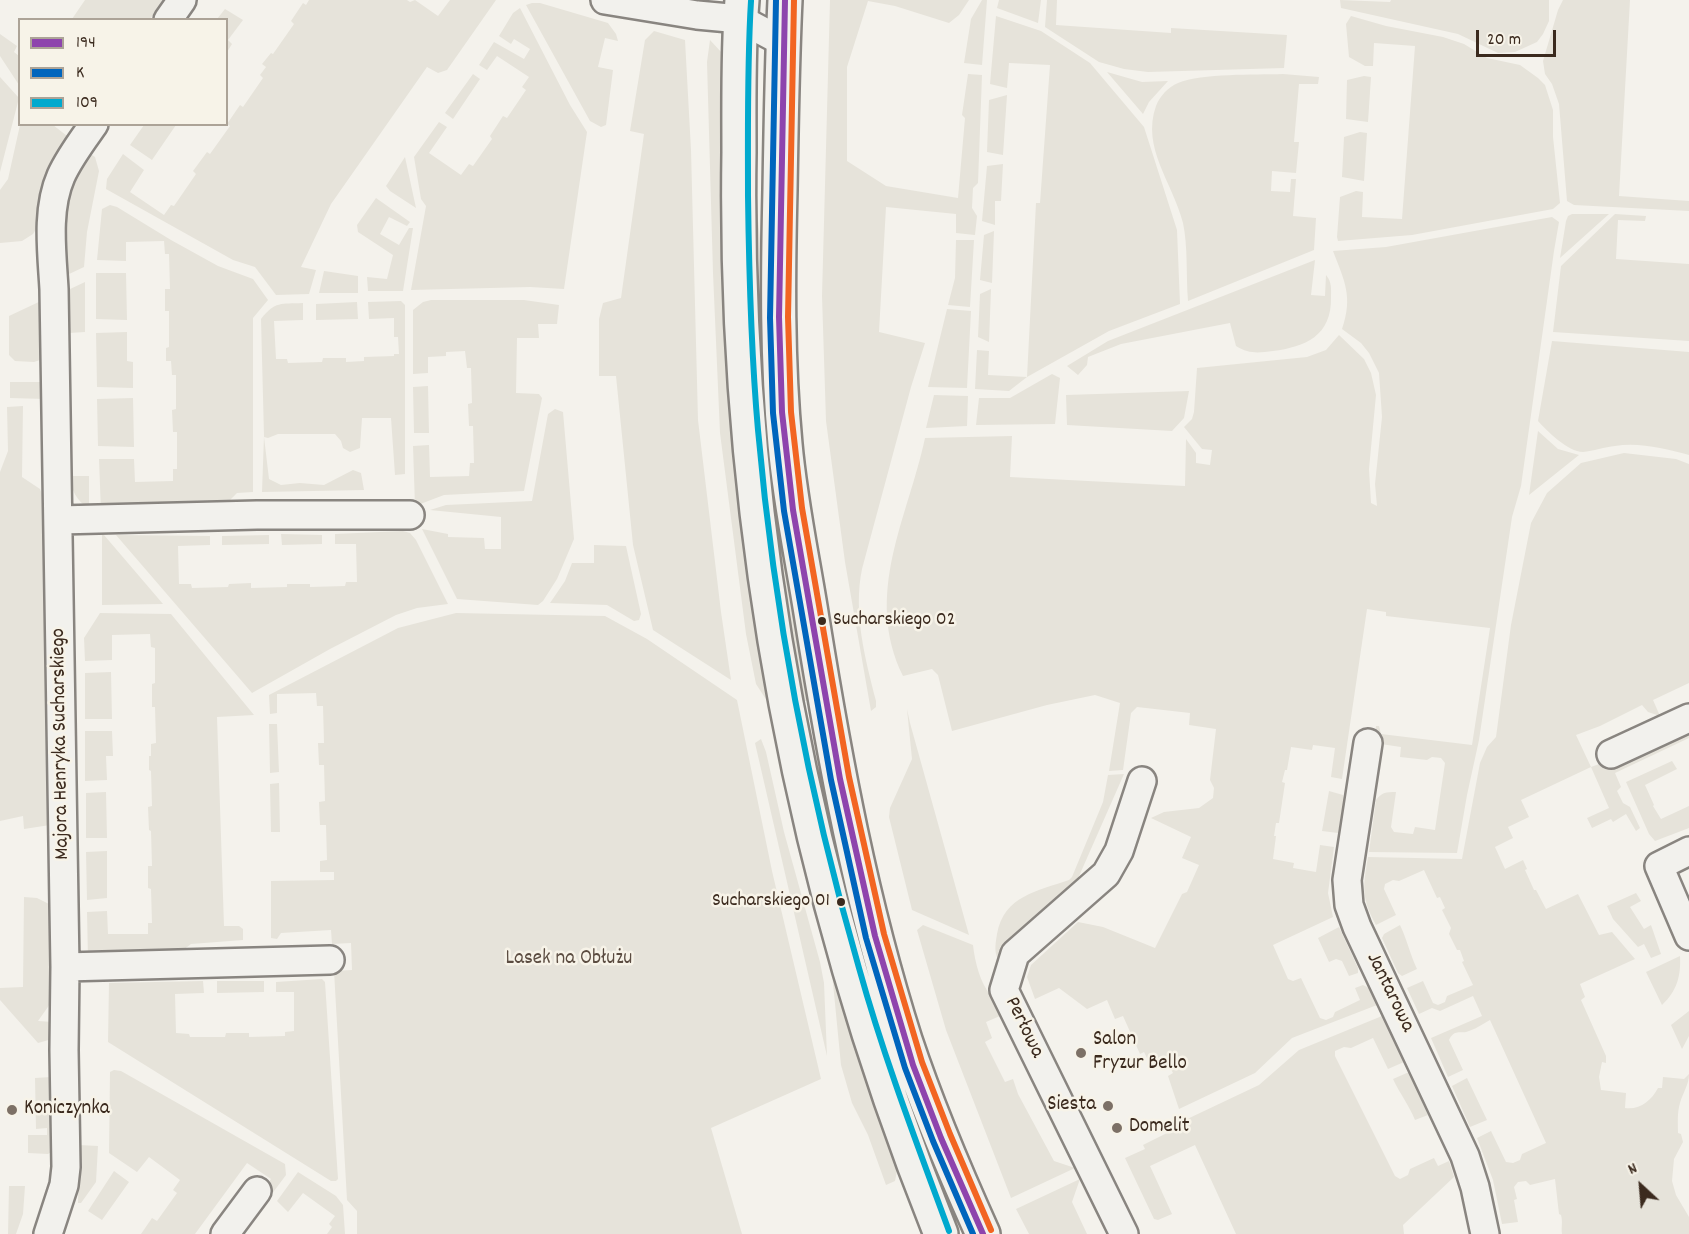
<!DOCTYPE html>
<html>
<head>
<meta charset="utf-8">
<style>
	body { margin:0 }
	#map { position:relative; width:1689px; height:1234px; overflow:hidden; background:#f4f2ec; font-family:Dekko,sans-serif }
	canvas { display:block }
	.legend { position:absolute; left:18px; top:18px; width:210px; height:108px; box-sizing:border-box; background:#f7f3e8; border:2px solid #aca397; margin:0; padding:8px 10px; list-style:none; font-size:18px; color:#3b2a1e }
	.legend li { display:flex; align-items:center; gap:12px; height:30px }
	.legend b { width:30px; border:2px solid #aca397 }
	.north { position:absolute; left:1611px; top:1156px; width:60px; height:60px; -webkit-text-stroke:4px #f7f3e8; paint-order:stroke; rotate:334deg; font-size:16px; font-weight:700; line-height:24px; text-align:center; color:#3b2a1e }
	.north::after { content:''; display:block; margin:auto; width:21px; height:27px; background:#3b2a1e; clip-path:polygon(50% 0,100% 100%,50% 72%,0 100%) }
	.scale { position:absolute; left:1476px; top:30px; width:80px; height:27px; box-sizing:border-box; border:3px solid #3b2a1e; border-top:0; padding-left:8px; font-size:18px; line-height:21px; white-space:nowrap; color:#3b2a1e; -webkit-text-stroke:4px #f7f3e8; paint-order:stroke }
</style>
</head>
<body>
<div id="map">
<canvas width="1689" height="1234"></canvas>
<ul class="legend">
<li><b style="height:8px;background:#8e44ad"></b>194</li>
<li><b style="height:8px;background:#0065bd"></b>K</li>
<li><b style="height:8px;background:#00a9ce"></b>109</li>
</ul>
<div class="north">N</div>
<div class="scale">20 m</div>
</div>
<script>
const g = document.querySelector('canvas').getContext('2d');
g.lineJoin = 'round';
function fill(path, color) {
  g.fillStyle = color;
  g.fill(path, 'evenodd');
}
function stroke(path, color, width, dash) {
  g.strokeStyle = color;
  g.lineWidth = width;
  g.lineCap = dash ? 'butt' : 'round';
  g.setLineDash(dash || []);
  g.stroke(path);
}
function label(font, color, halo, rows, align = 'center') {
  g.font = font + ' Dekko,sans-serif';
  g.lineWidth = 5;
  g.setLineDash([]);
  g.textBaseline = 'middle';
  g.strokeStyle = halo;
  g.fillStyle = color;
  for (const [text, x, y, turn = 0] of rows) {
    g.save();
    g.translate(x, y);
    g.rotate((+turn || 0) * Math.PI / 180);
    g.textAlign = isNaN(turn) ? turn : align;
    if (halo) g.strokeText(text, 0, 0);
    g.fillText(text, 0, 0);
    g.restore();
  }
}
fill(new Path2D(`
	M85,0H164L150,19H72Z
	M309,0H407L410,2L415,0L438,16L450,0H496L447,70L438,73L427,67L331,204L301,267L316,270L309,294L276,295L255,267L233,260L106,189L107,179L123,154L144,170L130,192L164,215L171,205L174,206L196,174L193,171L207,152L210,154L230,126L227,124L240,105L243,107L263,78L260,75L266,67L262,64L271,53L273,54L294,24L291,21L303,3L306,5Z
	M830,0H969L959,15L949,23L895,6L868,1L847,67V161L886,186L958,198L965,118L962,115L968,74L982,75L978,183L973,188L972,208L977,216L975,235L956,233V214L886,207L879,332L925,343L911,387L862,569C853,613 865,658 876,701V707L871,711L845,562L826,421L822,296Z
	M982,0H987L982,65L964,63L971,19Z
	M999,0H1041L1038,23L997,8Z
	M1047,0H1057L1056,25L1171,33V28L1287,35L1284,68L1148,72L1124,69L1099,62L1045,27Z
	M1340,0L1390,2L1391,0H1549V21L1543,34L1537,42L1515,52L1498,53L1458,34L1341,8Z
	M1563,0H1630L1619,196L1689,201V211L1574,205L1567,201L1559,104L1552,84L1545,74L1543,61L1558,10Z
	M532,3H540L608,23L616,34L618,41L605,38L598,67L613,70L606,125L601,127L590,121L526,5Z
	M520,8L570,105L587,132L564,289L530,287L411,290L426,206L421,199L414,157L439,122L447,127L429,153L461,175L469,164L473,166L492,139L490,136L503,116L507,118L526,90L522,87L529,77L497,56L487,70L479,65L494,42L524,59L530,49L514,39L511,44L499,36L513,13Z
	M225,9L243,20L228,40L232,44L227,52L226,20L217,19Z
	M996,16L1041,31L1090,63L1144,127L1177,230L1180,304L1109,331L1027,377L1009,391L975,389L977,350L989,351L988,375L1027,377L1036,203H1040L1050,65L1009,63L1007,88L990,84Z
	M1351,16L1386,26L1443,37L1464,44L1487,58L1520,65L1538,78L1545,85L1553,110V137L1560,203L1553,209L1412,235L1338,241L1337,237L1340,197L1356,191L1363,192L1362,217L1402,219L1415,46L1374,43L1373,66H1365L1349,57L1346,24Z
	M654,31L685,40L691,150L698,420L721,612L731,680L653,630L633,545L616,376H599V319L603,303L621,298L644,134L630,131L645,40Z
	M0,34L17,46L14,52L19,56V85L0,56Z
	M710,40L722,53C722,154 721,255 726,356C732,474 753,591 771,707L756,684L746,634L720,433L713,273L707,62Z
	M1107,72L1142,82L1168,81L1149,102L1143,114Z
	M473,74L480,79L453,119L445,113Z
	M1283,74L1319,77L1318,84H1299L1294,142H1299L1296,173L1272,171L1271,191L1290,192L1291,179H1296L1293,216L1316,218L1314,250L1188,301C1186,276 1188,246 1183,223C1173,183 1141,148 1156,106C1160,96 1168,87 1178,83C1202,73 1255,75 1283,74Z
	M1364,76L1371,77L1368,122L1346,119L1347,80Z
	M0,77L19,98L0,172Z
	M1007,95L1003,155L987,152L989,100Z
	M20,125H53L71,139L46,180L38,204V226L33,234L22,241L0,243V190L8,179Z
	M144,125H176L152,160L130,145Z
	M1360,132L1367,133L1364,181L1342,177L1344,137Z
	M89,153L95,157L99,171L87,232L84,267L67,275C65,230 60,192 89,153Z
	M405,157L416,208L390,191L386,186Z
	M1003,164L1001,201H995V225L982,221L987,166Z
	M755,194L812,700L798,702L783,612L756,354Z
	M376,198L410,222L407,226L389,217L380,234L399,245L409,228H413L403,291H368L367,277L387,279L393,255L358,232L357,225Z
	M110,205L117,207L171,240L218,266L253,279L268,300L253,318V492L237,493L223,507L101,512L99,459H134L135,482L173,481V469H177V432H173L172,410L176,409V375H172L171,361H166V348L169,347V311H165V289H170L169,254H165L164,241L126,242V261L97,260L102,209Z
	M1572,214H1609L1560,258L1566,221L1568,216Z
	M1615,214L1646,216L1645,221L1618,220L1616,259L1689,264V341L1553,332L1561,266Z
	M1552,217L1559,222L1554,251L1521,486L1512,517L1479,740L1467,795L1457,853L1369,852L1376,800C1382,792 1386,792 1396,792L1391,827L1394,832L1413,834L1415,827L1435,830L1445,763L1441,758L1432,757L1427,760L1400,757L1401,747L1374,743L1376,726H1379L1381,734L1472,745L1490,628L1386,616V612L1367,609L1342,779L1331,777L1335,748L1313,745L1312,750L1291,747L1287,770H1285L1282,782L1285,783L1279,823H1276L1274,836H1276L1273,859L1294,863L1293,868L1316,872L1320,845L1334,847L1328,893L1333,917L1273,945L1288,979L1293,981L1301,978L1320,1018L1326,1020L1333,1017L1335,1012L1360,1000L1355,988L1363,985L1369,988L1377,1005L1292,1038L1255,1073L1179,1109L1168,1076L1173,1073L1164,1056L1149,1062L1144,1052L1140,1054L1123,1016L1115,1019L1107,1000L1087,1009L1059,988L1035,999L1027,977L1031,965L1078,922L1103,927L1155,948L1182,894L1187,892L1199,865L1182,858L1191,837L1151,818L1164,812L1199,808L1213,798L1214,788L1210,780L1216,729L1189,725L1190,713L1137,707L1131,713L1123,770L1109,771L1120,703L1095,695L1047,705L952,731L938,675L932,669L903,676C863,594 908,518 925,438L1012,436L1010,477L1185,486L1186,439L1196,453V463L1210,465L1212,450L1202,449L1184,427L1192,419L1194,412L1197,368L1307,357L1326,350L1339,335L1364,359L1371,373L1376,395L1369,469L1371,503L1377,506L1375,484L1382,417L1379,373L1369,353L1361,343L1342,329C1353,297 1345,282 1333,251L1386,247Z
	M994,231L992,283L980,280L984,235Z
	M956,240H974L970,307L948,305L955,278Z
	M1315,260L1311,295L1325,296L1326,275C1332,282 1331,289 1331,297C1332,336 1305,347 1273,351C1258,353 1249,354 1236,346L1230,323L1121,344L1088,357L1087,365L1078,375L1067,366L1108,341Z
	M324,271L358,276V293H319Z
	M96,273H126L127,320L96,319Z
	M85,282V332L69,333L68,290Z
	M991,289L989,342L978,337L980,294Z
	M43,300V359L34,362L15,361L9,355V316Z
	M431,300H524L559,305L557,324H538L539,338H517L516,393L539,394L542,398L524,491L444,495L415,506L413,446L429,445L430,477L469,476L470,463H474L473,426H469L468,404L472,403L471,368H467L465,351L446,352V356L428,357V373L413,374V310L423,302Z
	M401,301L405,305V474L395,475L391,418H362L360,448L350,452L343,448L341,441L335,434H278L268,438L264,437L269,479L281,485L300,483L324,485L353,470L361,473L364,490L262,492L264,436L261,319C275,301 281,304 303,303V320L274,321L276,359H287L288,363L322,362L323,358H346V362L364,361V357L394,356V354H399L398,337H394V318L369,319L368,302Z
	M357,302L358,319L316,320V304Z
	M947,309L971,311L967,388L928,387Z
	M127,332V361L133,362V388L97,387L96,333Z
	M1552,341L1689,352V455C1665,449 1640,442 1615,446C1605,447 1593,451 1583,452C1568,452 1547,431 1538,421Z
	M1052,374L1060,378L1055,424L976,425L979,398H1010Z
	M10,382H44L45,399L10,398Z
	M428,386L429,433H414L413,387Z
	M1189,391L1184,418L1172,431L1067,425L1066,395Z
	M934,395L968,396L967,426L926,428Z
	M133,398L134,447L98,446L97,399Z
	M23,406L22,477L40,489L47,507L50,825L24,829L23,816L0,821V472L8,451L7,407Z
	M555,409L563,412L574,539L557,579L543,601L538,605L457,599L422,529L448,534V537L484,538L485,549H501V517L430,510L446,505L532,501L548,414Z
	M1538,431L1558,449L1579,455L1529,495Z
	M1624,453L1676,459L1689,464V683L1653,700L1660,716L1648,712L1642,705L1600,726L1576,735L1591,767L1689,731V738L1615,773L1621,787L1617,791L1623,803L1630,807L1640,828L1636,831L1626,814L1613,822L1611,819L1592,828L1587,818L1609,808L1591,767L1521,800L1529,817L1508,827L1513,838L1495,847L1505,869L1523,860L1527,869L1525,870L1534,890H1536L1546,909L1578,894L1599,935L1612,932L1635,959L1580,984L1585,997L1581,1000L1606,1056V1063L1602,1062L1599,1077L1601,1090L1626,1093L1625,1108C1640,1110 1651,1101 1658,1088H1662L1663,1077L1684,1079L1689,1074C1689,1085 1683,1092 1680,1103C1677,1113 1678,1123 1678,1133L1681,1134L1683,1142L1674,1159L1672,1181L1676,1195L1689,1217V1234H1562C1561,1227 1563,1222 1561,1215L1559,1214L1555,1179L1530,1185L1526,1181L1518,1182L1514,1187L1517,1199L1514,1200L1518,1222L1502,1224L1493,1180L1477,1138L1491,1131L1506,1162L1513,1163L1520,1160L1522,1154L1546,1143L1490,1020C1483,1024 1474,1030 1466,1032C1458,1033 1454,1030 1449,1040L1463,1070L1448,1077L1431,1038L1482,1016L1473,996L1440,1011L1432,1008L1419,1014L1407,988L1423,981L1433,1003L1438,1005L1445,1002L1447,996L1473,985L1462,962L1464,961L1460,950H1457L1449,934L1451,928L1442,910L1445,908L1440,897L1437,898L1424,870L1399,881L1393,880L1385,884L1384,889L1396,915L1376,925C1361,898 1363,886 1368,857L1462,859L1480,763L1487,747L1496,737L1511,625L1531,523L1547,493L1581,463Z
	M72,476H89V509C77,500 70,491 72,476Z
	M403,531L410,533L416,540L448,604L417,608L396,615L330,649L252,693L116,535L210,536V545L178,546L179,584H191L192,588L228,587L229,584L251,583V588L287,587V584H310V587L345,586L346,582H357L356,544H335V534Z
	M281,534L322,535V544L282,545Z
	M102,535H104L163,604L102,605Z
	M269,535V544L222,545V536Z
	M594,545L626,546L641,614L639,620L634,621L607,605L550,603L565,581L572,563H594Z
	M100,613L171,614L254,715L217,717L224,926H239L243,929V940L191,944L174,957L88,958L87,912L107,911L108,934H148V923H152L151,889L148,888V866H152L151,831L149,830L148,807L152,806L151,771L149,770V756H151V744L156,743L155,707H152V684L155,683V648L151,647L150,634L112,635V660L85,661L84,638Z
	M456,613L605,616L647,639L737,700L772,871L821,1079L711,1128L742,1234H357V1211L347,1200L334,971L352,970L351,943L332,944L331,930L281,933L277,939L271,938V881L334,880V872H320V861L327,860L326,825H320L319,802L325,801L324,765H319L318,743H324L323,706H317L316,693L277,694V713L270,714L269,695L398,628Z
	M111,672L112,719H85V673Z
	M907,709L910,723L969,935L912,910L889,817L890,808L912,759Z
	M269,724H277L279,772L270,773Z
	M85,731H112L113,756H106L107,780L85,781Z
	M761,739L766,752L784,832L820,962L824,983L827,1056L755,743Z
	M1672,761L1677,769L1645,785L1654,805L1653,806L1661,819L1689,806V828L1655,841L1649,834L1626,782Z
	M1124,774L1076,883L1002,958L997,957C994,950 996,941 997,934C1004,896 1037,891 1069,880L1072,877L1103,802L1108,775Z
	M279,783L280,832H271L270,784Z
	M1329,791L1343,795L1344,799L1338,833L1322,831Z
	M106,792L107,838H86V793Z
	M107,851V898L87,900L86,852Z
	M1636,893L1641,901L1630,907L1644,929L1651,925L1661,954L1651,958L1644,944L1638,947L1613,919L1607,906Z
	M24,897L37,898L51,905L54,994L50,1004L38,1021L53,1022L52,1039L38,1043L0,1000V988L23,987Z
	M923,925L973,945C975,963 980,982 991,996L998,998L1007,1013L986,1022L992,1038L985,1042L1005,1082L1013,1079L1018,1094L1054,1161L1075,1168L1011,1198L946,1030L917,930Z
	M1400,925C1407,940 1410,954 1417,969L1402,976L1398,973L1382,938L1384,934Z
	M1339,927L1358,968V973L1349,976L1342,961L1336,959L1329,962L1318,938Z
	M1680,956C1681,976 1677,991 1662,1005L1646,972Z
	M835,972L898,1166L895,1181L886,1185L868,1135L852,1103L841,1065L832,973Z
	M322,979L325,982L338,1179L336,1181H331L108,1042L109,983L203,981L204,993L175,994L176,1033L189,1034L190,1037H225L226,1033H249V1037L285,1036V1032L294,1031V992H276V982Z
	M217,981H264V992L217,993Z
	M1689,1011V1036L1682,1049L1671,1025Z
	M1382,1016L1404,1062L1388,1069L1373,1038L1351,1048L1344,1047L1335,1051V1056L1395,1176L1400,1179L1408,1175L1410,1169L1434,1158L1438,1166L1449,1161L1454,1177L1403,1225L1404,1234H1236L1195,1145L1150,1166L1172,1214L1158,1220L1154,1219L1125,1158L1145,1149L1143,1145L1185,1124L1183,1121L1259,1085L1299,1050Z
	M114,1070L121,1071L285,1164L286,1175L242,1234H232L271,1179L247,1163L195,1234H141L152,1218L157,1221L177,1193L173,1190L180,1180L149,1157L137,1172L109,1153L110,1072Z
	M1409,1072L1428,1115L1415,1120C1409,1105 1400,1094 1393,1079Z
	M51,1077L53,1151L48,1154L28,1153V1135H47V1128L36,1129L35,1078Z
	M1467,1078L1487,1120L1470,1127L1452,1086Z
	M79,1145L98,1146L96,1182L81,1203H78Z
	M114,1171L129,1182L102,1220L88,1211Z
	M298,1172L336,1196L343,1205L345,1234H327L332,1227L329,1224L335,1216L303,1193L288,1212L277,1201Z
	M1080,1179L1072,1202L1087,1234H1029L1016,1209Z
	M9,1186H25L23,1214L16,1234H8Z`), '#e6e3da');
const minor = new Path2D(`
	M605,0L697,15L740,19L783,42
	M168,20L182,0
	M59,520L257,515H410
	M1368,743L1347,880L1349,905L1357,927L1465,1156L1475,1187L1485,1234
	M1611,754L1689,718
	M1689,851L1659,866L1689,936
	M65,967L330,960
	M48,1234L64,1185L66,1167L64,1050L65,967L54,289C52,253 46,210 61,176C69,158 82,141 94,124
	M225,1234L257,1191
	M1124,1234L1004,990L1015,954L1106,874L1119,851L1142,781`);
const major = new Path2D(`
	M742,0C738,50 739,101 739,152C733,522 803,891 941,1234
	M785,0C782,63 781,127 780,190C778,275 777,360 785,444C790,502 803,561 812,619C835,762 861,902 905,1040C927,1106 954,1170 983,1234`);
stroke(minor, '#898580', 32);
stroke(major, '#898580', 38);
stroke(minor, '#f2f1ed', 27);
stroke(major, '#f2f1ed', 33);
stroke(new Path2D(`
	M785,0L779,317L782,412L793,510L840,779L875,936L913,1065L941,1138L983,1234`), '#8e44ad', 6);
stroke(new Path2D(`
	M776,0L770,318L773,413L784,511L831,780L866,938L905,1068L933,1141L973,1234`), '#0065bd', 6);
stroke(new Path2D(`
	M751,1C747,66 748,131 748,196C749,274 751,352 758,430C774,612 808,792 859,968C884,1058 917,1144 949,1231`), '#00a9ce', 6);
stroke(new Path2D(`
	M794,0L788,317L791,412L802,508L849,777L884,934L922,1062L950,1134L991,1230`), '#f26522', 6);
for (const [x, y, r, color] of [
	[822,621,5,"#3b2a1e"],
	[841,902,5,"#3b2a1e"],
	[1081,1053,6,"#7c7066"],
	[1108,1106,6,"#7c7066"],
	[12,1110,6,"#7c7066"],
	[1117,1128,6,"#7c7066"]
]) {
  const dot = new Path2D();
  dot.arc(x, y, r, 0, 2 * Math.PI);
  g.fillStyle = color;
  g.fill(dot);
  stroke(dot, '#f7f3e8', 2);
}
label('20px', '#3b2a1e', '#f7f3e8', [
	["Sucharskiego 02",833,621],
	["Sucharskiego 01",830,902,"right"]
], 'left');
label('21px', '#3b2a1e', '#f7f3e8', [
	["Majora Henryka Sucharskiego",62,744,-91],
	["Jantarowa",1389,993,64],
	["Perłowa",1023,1028,64]
]);
label('21px', '#5b4c41', '#f7f3e8', [
	["Lasek na Obłużu",569,960]
]);
label('21px', '#3b2a1e', '#f7f3e8', [
	["Salon",1093,1041],
	["Fryzur Bello",1093,1065],
	["Siesta",1096,1106,"right"],
	["Koniczynka",24,1110],
	["Domelit",1129,1128]
], 'left');
</script>
</body>
</html>
